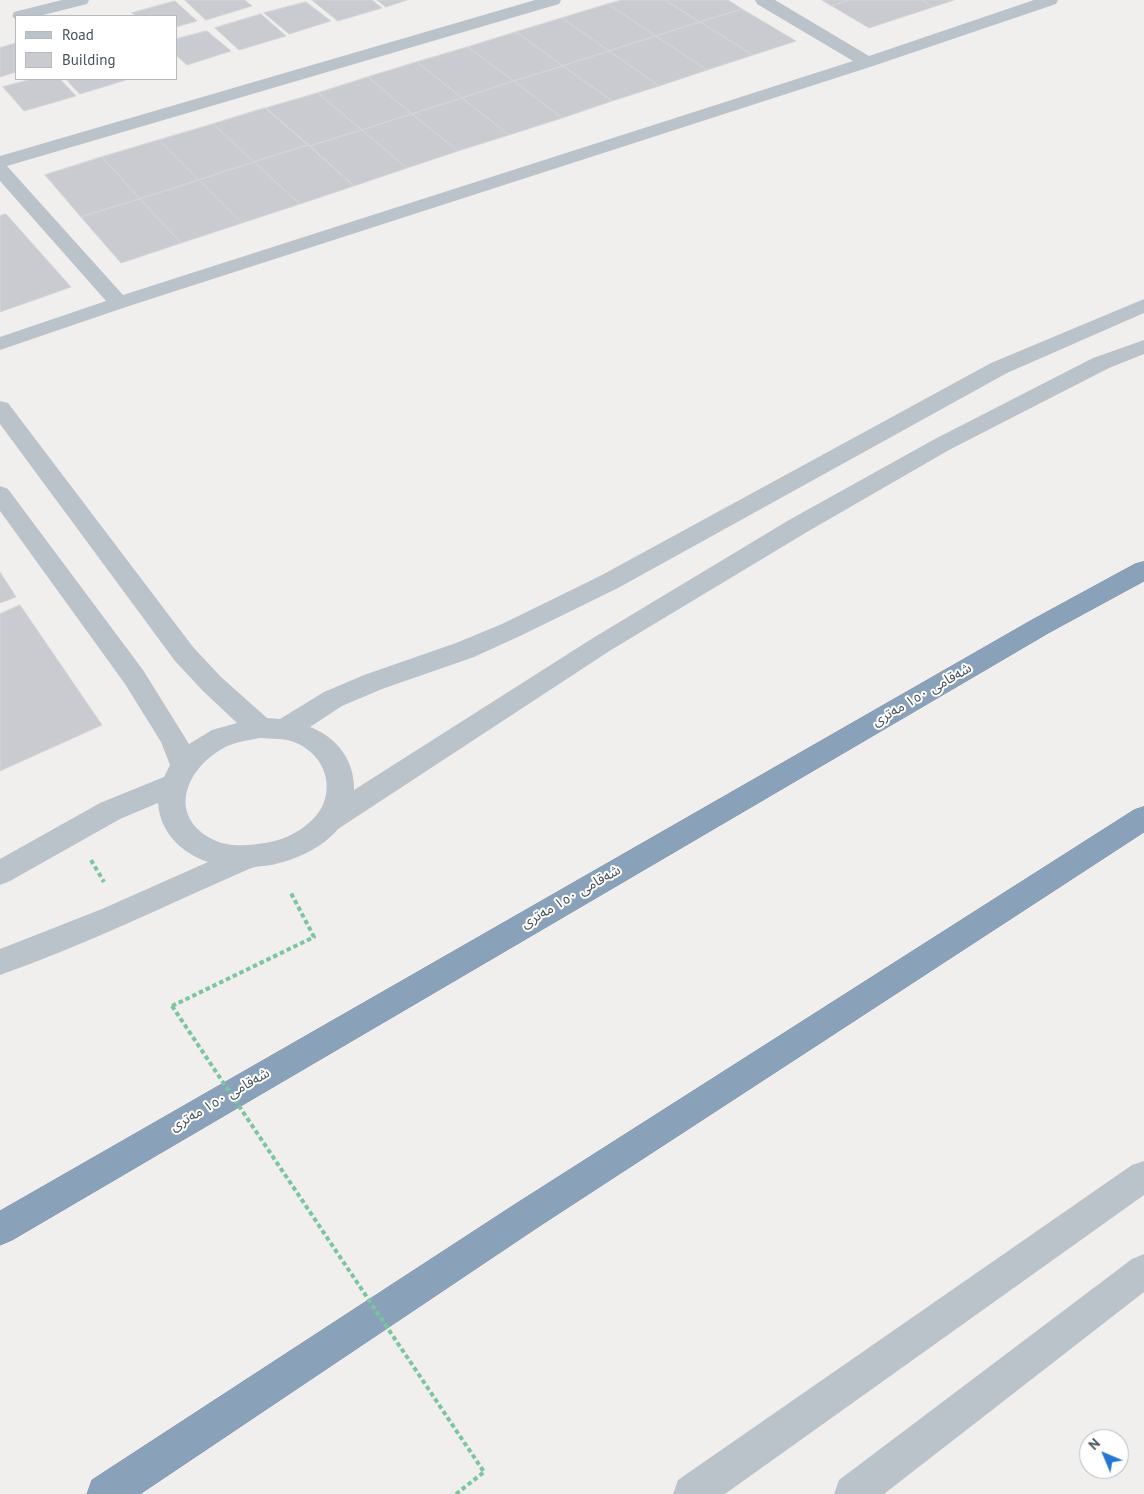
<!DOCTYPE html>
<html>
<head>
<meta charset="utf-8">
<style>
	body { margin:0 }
	#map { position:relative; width:1144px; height:1494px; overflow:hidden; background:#f1eeee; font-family:"PT Sans",sans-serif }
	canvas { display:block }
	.legend { position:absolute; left:15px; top:15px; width:162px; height:65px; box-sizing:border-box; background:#fff; border:1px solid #b6babd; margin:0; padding:6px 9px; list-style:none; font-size:15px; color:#48525a }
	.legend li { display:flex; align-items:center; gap:10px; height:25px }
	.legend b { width:25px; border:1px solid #b6babd }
	.north { position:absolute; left:1079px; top:1429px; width:50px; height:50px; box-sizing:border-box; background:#fff; border:1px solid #b6babd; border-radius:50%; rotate:315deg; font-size:14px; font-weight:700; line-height:20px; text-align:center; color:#48525a }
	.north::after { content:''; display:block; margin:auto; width:18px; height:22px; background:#2777d2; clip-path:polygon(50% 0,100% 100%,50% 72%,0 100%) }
</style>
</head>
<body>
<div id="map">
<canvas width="1144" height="1494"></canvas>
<ul class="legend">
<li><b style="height:6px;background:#bbc3ca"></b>Road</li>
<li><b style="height:14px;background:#c9cbd0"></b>Building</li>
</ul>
<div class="north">N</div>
</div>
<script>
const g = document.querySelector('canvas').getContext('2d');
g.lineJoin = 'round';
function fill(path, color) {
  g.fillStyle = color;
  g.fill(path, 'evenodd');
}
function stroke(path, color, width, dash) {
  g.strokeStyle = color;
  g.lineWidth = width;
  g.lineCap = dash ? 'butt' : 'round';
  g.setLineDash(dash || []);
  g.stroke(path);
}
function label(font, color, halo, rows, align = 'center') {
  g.font = font + ' "PT Sans","Noto Sans Arabic",sans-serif';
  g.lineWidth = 4;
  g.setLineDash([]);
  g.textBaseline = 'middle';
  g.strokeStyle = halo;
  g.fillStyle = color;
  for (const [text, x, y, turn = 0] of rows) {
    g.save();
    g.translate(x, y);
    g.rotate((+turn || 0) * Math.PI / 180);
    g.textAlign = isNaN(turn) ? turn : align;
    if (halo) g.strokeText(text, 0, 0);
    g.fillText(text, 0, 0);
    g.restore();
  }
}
const building = new Path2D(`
	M185,0H245L252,6L206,20Z
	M312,0H372L382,8L338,21Z
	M377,0H407L386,7Z
	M622,0H665L700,22L656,36L608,4Z
	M665,0H728L742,9L700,22Z
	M822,0H850L832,6Z
	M850,0H922L933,7L869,28L832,6Z
	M922,0H954L933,7Z
	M175,1L197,21L176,27V16H136L132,13Z
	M306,2L331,21L289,34L264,13Z
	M608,4L656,36L609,51L562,18Z
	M742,9L796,41L753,55L700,22Z
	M261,14L286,36L239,50L215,28Z
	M562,18L609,51L563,66L516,32Z
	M700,22L753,55L707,70L656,36Z
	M207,31L231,51L187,65L176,55V39Z
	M516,32L563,66L514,81L468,47Z
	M656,36L707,70L659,86L609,51Z
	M16,43V72L0,77V48Z
	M468,47L514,81L462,98L417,62Z
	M609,51L659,86L612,101L563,66Z
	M417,62L462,98L412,114L368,77Z
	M563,66L612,101L562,118L514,81Z
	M368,77L412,114L362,130L318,93Z
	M32,79H60L76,96L24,111L3,87Z
	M66,79H125L126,80L80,94Z
	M514,81L562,118L509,135L462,98Z
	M318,93L362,130L310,146L266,108Z
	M462,98L509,135L458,151L412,114Z
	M265,108L308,145L254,162L213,124Z
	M412,114L458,151L407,168L362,130Z
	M213,124L254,162L199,180L159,140Z
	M362,130L407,168L354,186L310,146Z
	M159,140L199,180L140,199L102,157Z
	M308,145L354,186L300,204L254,162Z
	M102,157L140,199L81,217L45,175Z
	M254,162L300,204L242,223L199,180Z
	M199,180L242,223L181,243L140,199Z
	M140,199L181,243L121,263L81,217Z
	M6,214L71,287L0,312V216Z
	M0,572L16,597L0,603Z
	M20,605L102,725L0,771V614Z`);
fill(building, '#c9cbd0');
stroke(building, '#d3d5d9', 1);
const motorway = new Path2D(`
	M1144,562V581L1050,632L12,1240L0,1245V1211L1032,620L1135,564Z
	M1144,807V832L538,1227L140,1494H87L92,1480L514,1205L1134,810Z`);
stroke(motorway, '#758da5', 1);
stroke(new Path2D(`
	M91,860L104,882
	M172,1006L314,937L291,893
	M456,1494L484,1472`), '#7ac69e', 4, [4.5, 3]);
fill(new Path2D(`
	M62,0H89L87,4L39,16H16V20L12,16L14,12Z
	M535,0H561L559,4L7,166L123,295L853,61L757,4L755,0H775L869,56L1034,0H1058L1056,4L873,66L126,307L0,350V337L106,301L0,181V156Z`), '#bbc3ca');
fill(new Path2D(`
	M1144,299V313L1007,373L618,588L520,636L474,657L382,689L342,706L310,727C337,737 355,761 354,790L593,638L789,520L933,440L1093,358L1144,340V354L1109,368L949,450L807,532L611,650L338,829C321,849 297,859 272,865C264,866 256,866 249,869C166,905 86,945 0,975V949L102,909L208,862C181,853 160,832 158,803L120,819L10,881L0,885V859L100,803L164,777L170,765L161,742L125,684L0,511V486L8,489L143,670L189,744L212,730L237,723L203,691L175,661L0,424V401L8,403L193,647L221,677L267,718L280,719L324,692L364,675L456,643L502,624L600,576L991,363ZM260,738C271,739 284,738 294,742C320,752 335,780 322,807C312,825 289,839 270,842C251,846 227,848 210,838C163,811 192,761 230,745C240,741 250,740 260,738Z
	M1144,1161V1195L725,1494H673L678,1480L1132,1165Z
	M1144,1254V1292L884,1494H834L839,1480L1132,1259Z`), '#bbc3ca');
fill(motorway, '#8aa2b9');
stroke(new Path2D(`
	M172,1006L484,1472`), '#7ac69e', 4, [4.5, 3]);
label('14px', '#48525a', '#fff', [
	["شەقامی ١٥٠ مەتری",922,695,-30],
	["شەقامی ١٥٠ مەتری",571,897,-30],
	["شەقامی ١٥٠ مەتری",220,1100,-30]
]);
</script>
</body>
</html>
